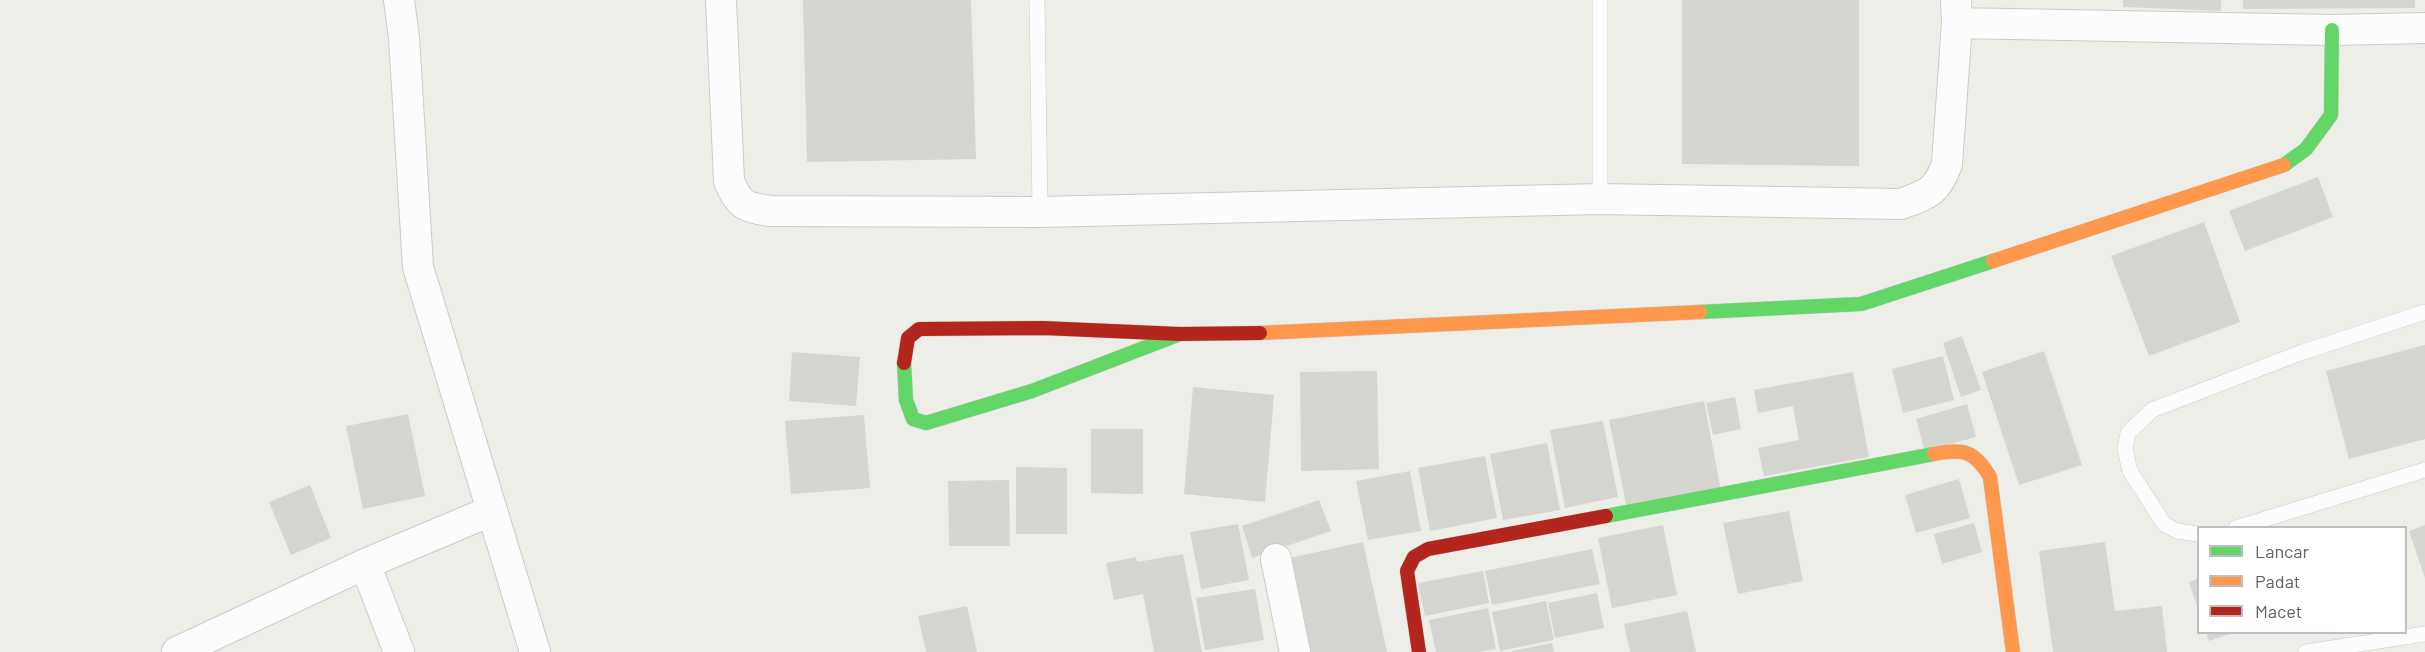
<!DOCTYPE html>
<html>
<head>
<meta charset="utf-8">
<style>
	body { margin:0 }
	#map { position:relative; width:2425px; height:652px; overflow:hidden; background:#eeeee8; font-family:Barlow,sans-serif }
	canvas { display:block }
	.legend { position:absolute; left:2197px; top:526px; width:210px; height:108px; box-sizing:border-box; background:#fff; border:2px solid #bfbfc2; margin:0; padding:8px 10px; list-style:none; font-size:18px; color:#5e6066 }
	.legend li { display:flex; align-items:center; gap:12px; height:30px }
	.legend b { width:30px; border:2px solid #bfbfc2 }
</style>
</head>
<body>
<div id="map">
<canvas width="2425" height="652"></canvas>
<ul class="legend">
<li><b style="height:8px;background:#63d668"></b>Lancar</li>
<li><b style="height:8px;background:#ff974d"></b>Padat</li>
<li><b style="height:8px;background:#b3261e"></b>Macet</li>
</ul>
</div>
<script>
const g = document.querySelector('canvas').getContext('2d');
g.lineJoin = 'round';
function fill(path, color) {
  g.fillStyle = color;
  g.fill(path, 'evenodd');
}
function stroke(path, color, width, dash) {
  g.strokeStyle = color;
  g.lineWidth = width;
  g.lineCap = dash ? 'butt' : 'round';
  g.setLineDash(dash || []);
  g.stroke(path);
}
fill(new Path2D(`
	M803,0H971L976,159L807,162Z
	M1682,0H1859V166L1682,164Z
	M2123,0H2221V11L2123,7Z
	M2243,0H2415V8L2243,9Z
	M2318,177L2333,217L2245,251L2229,211Z
	M2204,222L2240,322L2149,356L2111,256Z
	M1962,336L1981,390L1961,397L1943,343Z
	M2425,345V439L2349,459L2326,371Z
	M2044,351L2082,465L2019,485L1982,372Z
	M792,352L860,357L856,406L789,401Z
	M1943,356L1954,400L1903,413L1892,369Z
	M1377,371L1379,469L1301,471L1300,372Z
	M1853,372L1869,457L1764,476L1758,448L1799,440L1793,406L1758,413L1754,390Z
	M1193,387L1274,395L1265,502L1184,494Z
	M1735,397L1741,429L1713,435L1706,403Z
	M1704,401L1721,491L1627,509L1609,420Z
	M1967,404L1976,437L1925,451L1916,419Z
	M408,414L425,496L363,509L346,426Z
	M864,415L870,488L791,494L785,421Z
	M1603,421L1618,497L1565,508L1550,430Z
	M1091,429H1143V494L1091,493Z
	M1547,443L1560,510L1503,520L1490,454Z
	M1485,456L1497,518L1430,531L1418,468Z
	M1016,467L1067,468V534H1016Z
	M1410,471L1421,531L1368,540L1356,481Z
	M1959,479L1970,518L1916,533L1905,495Z
	M1009,480L1010,546H949L948,481Z
	M310,485L331,538L291,555L269,502Z
	M1319,500L1331,531L1252,558L1242,526Z
	M1789,511L1803,581L1738,594L1723,523Z
	M1974,523L1982,552L1942,564L1934,534Z
	M1238,524L1249,580L1201,589L1190,532Z
	M1663,525L1677,595L1612,608L1598,538Z
	M2425,525V578L2409,531Z
	M1363,542L1387,652H1311L1289,558Z
	M2105,542L2115,611L2162,606L2167,652H2053L2039,551Z
	M1592,549L1600,584L1492,605L1485,571Z
	M1183,554L1202,652H1154L1143,594L1114,600L1106,563L1136,557L1137,562Z
	M1483,571L1489,603L1425,616L1418,583Z
	M2198,579V609L2189,582Z
	M1255,589L1264,640L1205,650L1196,598Z
	M1597,593L1604,628L1555,638L1548,603Z
	M1546,601L1554,640L1500,651L1492,612Z
	M967,606L977,652H926L918,616Z
	M1488,608L1496,649L1480,652H1436L1429,620Z
	M1687,611L1696,652H1630L1624,624Z
	M2206,632H2233V633L2209,641Z
	M1552,643L1554,652H1512V651Z`), '#d5d5d2');
const lane = new Path2D(`
	M1037,0L1040,212
	M1600,199V0
	M2236,528L2425,470
	M2198,534L2177,531L2164,524L2130,471L2125,449L2128,433L2152,410L2300,353L2425,312
	M2306,652L2425,634`);
const street = new Path2D(`
	M399,0L404,38L418,267L535,652
	M721,0L729,181C738,204 745,208 770,211L1040,212L1600,199L1901,204C1928,194 1937,192 1947,164L1957,23L1956,0
	M1957,23L2332,30L2425,28
	M1276,559L1295,652
	M365,564L399,652
	M177,652L365,564L491,511`);
const fast = new Path2D(`
	M2284,165L2306,149L2331,115L2332,30
	M1700,312L1861,304L1993,261
	M904,363L906,400L913,419L926,423L1032,391L1180,334
	M1606,516L1934,454`);
const slow = new Path2D(`
	M1993,261L2284,165
	M1260,333L1700,312
	M1934,454C1963,448 1975,451 1990,477L2013,652`);
const jam = new Path2D(`
	M904,363L908,338L919,329L1043,328L1180,334L1260,333
	M1419,652L1407,571L1414,557L1428,549L1606,516`);
stroke(lane, '#cbccca', 16);
stroke(street, '#cbccca', 32);
stroke(fast, '#cbcbca', 15);
stroke(slow, '#cbcbca', 15);
stroke(jam, '#cbcbca', 15);
stroke(lane, '#fcfcfc', 15);
stroke(street, '#fcfcfc', 30);
stroke(fast, '#63d668', 14);
stroke(slow, '#ff974d', 14);
stroke(jam, '#b3261e', 14);
</script>
</body>
</html>
